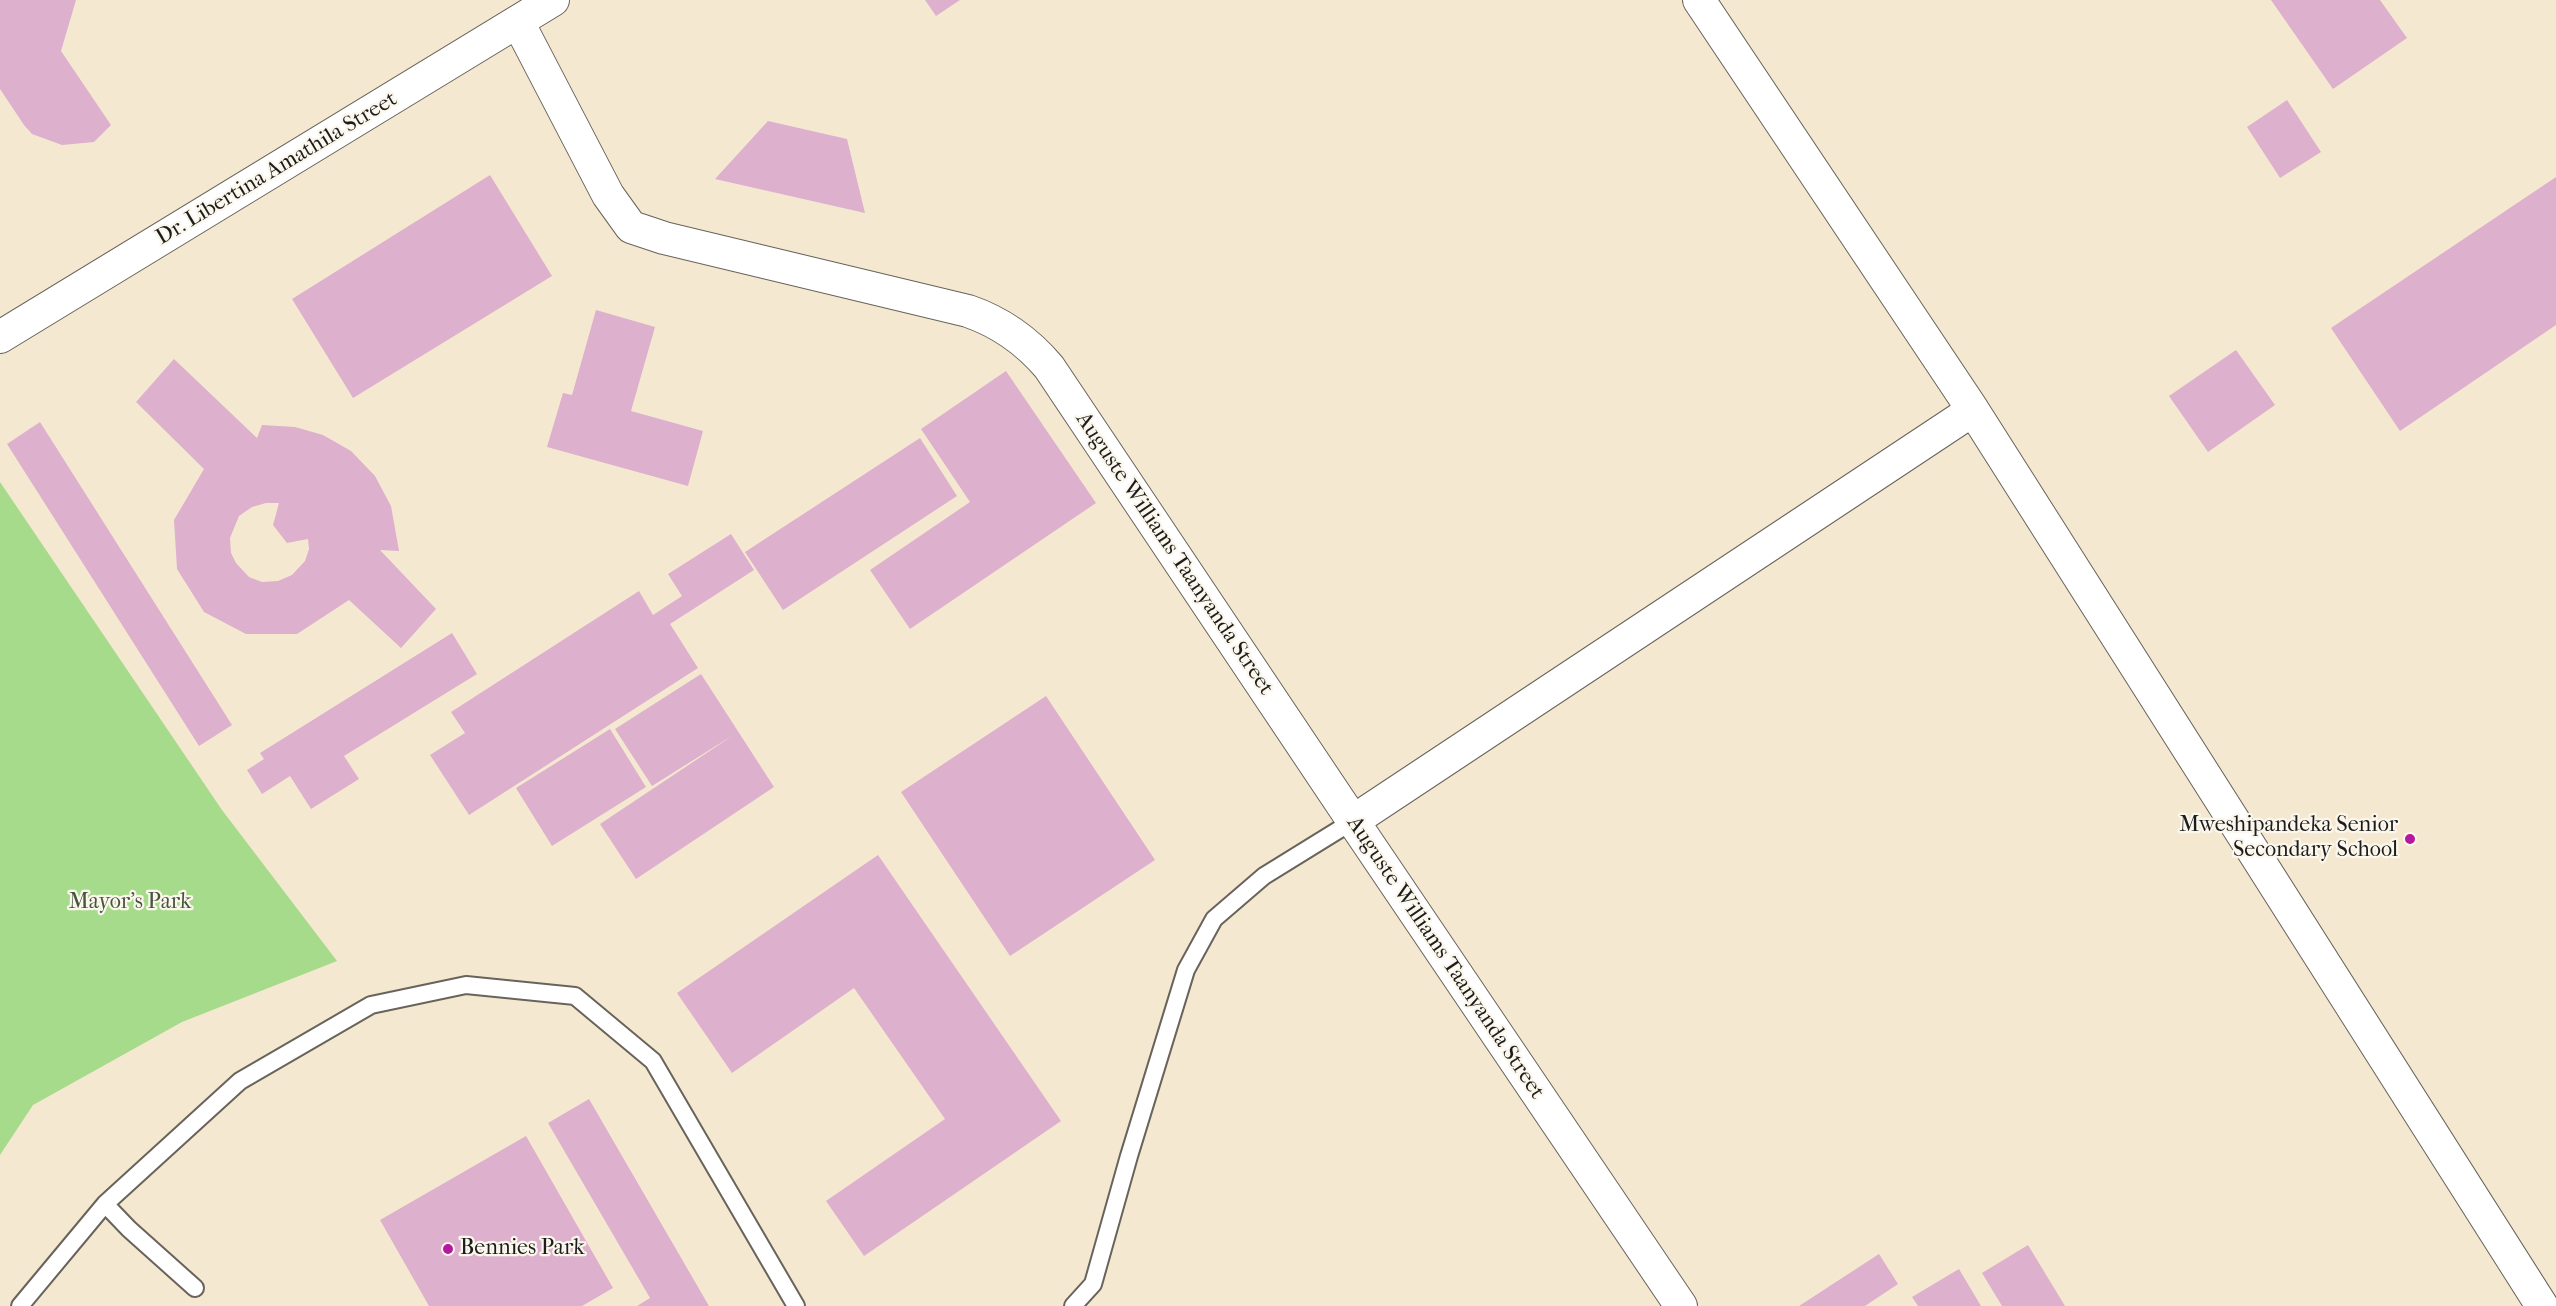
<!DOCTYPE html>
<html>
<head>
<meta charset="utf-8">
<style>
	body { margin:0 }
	canvas { display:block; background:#f5e8d0 }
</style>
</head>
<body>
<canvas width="2556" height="1306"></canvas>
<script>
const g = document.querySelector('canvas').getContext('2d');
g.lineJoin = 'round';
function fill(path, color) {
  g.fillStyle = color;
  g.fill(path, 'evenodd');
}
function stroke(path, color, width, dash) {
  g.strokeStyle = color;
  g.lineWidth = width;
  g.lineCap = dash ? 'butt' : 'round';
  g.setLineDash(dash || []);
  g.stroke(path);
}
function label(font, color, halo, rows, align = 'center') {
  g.font = font + ' "IM FELL French Canon",serif';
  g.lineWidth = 4.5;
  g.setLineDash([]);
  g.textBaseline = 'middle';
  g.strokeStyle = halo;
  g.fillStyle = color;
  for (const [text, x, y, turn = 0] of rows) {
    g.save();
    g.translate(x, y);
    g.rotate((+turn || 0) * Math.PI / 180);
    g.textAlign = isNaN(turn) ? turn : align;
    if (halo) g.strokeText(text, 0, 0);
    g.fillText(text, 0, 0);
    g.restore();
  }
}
fill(new Path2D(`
	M0,482L222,810L337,961L182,1022L33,1105L0,1155Z`), '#a6db8b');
fill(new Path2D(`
	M0,0H76L61,51L111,125L94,142L62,145L32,134L24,125L0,89Z
	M925,0H960L936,16Z
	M2271,0H2380L2407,38L2333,89Z
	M2287,100L2321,152L2280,178L2247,127Z
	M768,121L847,139L865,213L715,179Z
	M490,175L552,276L353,398L292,299Z
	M2556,177V325L2400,431L2331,328Z
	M596,310L655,327L631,411L703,431L688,486L547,447L563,393L572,395Z
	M2236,350L2275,405L2208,452L2169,396Z
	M174,359L257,438L262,425L295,427L323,435L351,451L375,476L391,506L399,551L380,550L436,609L401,648L349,600L297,634H246L204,612L177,569L174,520L204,469L136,402ZM266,503H279L273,525L287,543L308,539L309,549L305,561L292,575L278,581L262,582L249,577L236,563L231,553L230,538L239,516L252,507Z
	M1006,371L1096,503L910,629L870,570L970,502L921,429Z
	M40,422L232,725L199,746L7,444Z
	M920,438L957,496L783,610L745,552Z
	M731,534L754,570L670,624L698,668L469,815L430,755L465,733L451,712L639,591L653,615L682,596L668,574Z
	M452,633L477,674L344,756L359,779L311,809L290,776L262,794L247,770L264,759L260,753Z
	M701,674L774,787L636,879L600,824L735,734L652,786L615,729Z
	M1046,696L1155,860L1010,956L901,792Z
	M610,729L646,787L552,846L516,788Z
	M878,855L1061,1121L864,1256L826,1201L945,1119L854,988L732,1073L677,993Z
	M589,1099L709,1306H637L650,1298L548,1123Z
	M526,1136L613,1288L582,1306H429L380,1220Z
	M2028,1245L2065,1306H2002L1982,1273Z
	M1879,1254L1898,1284L1865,1306H1799Z
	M1959,1269L1981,1306H1918L1912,1297Z`), '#ddb0ce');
const service = new Path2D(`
	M105,1204L129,1229L195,1288
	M20,1306L105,1204L240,1081L371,1005L466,985L575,996L653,1061L796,1306
	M1073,1306L1093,1284L1129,1156L1186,970L1214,919L1264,876L1353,821`);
const minor = new Path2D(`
	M1699,0L1973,410L2542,1306
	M518,22L608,195L631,227L664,238L968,311C1000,322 1027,341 1049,367L1353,821L1681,1306
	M0,337L553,0
	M1353,821L1973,410`);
stroke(service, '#68635b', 20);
stroke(minor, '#68635b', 34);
stroke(service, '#fff', 16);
stroke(minor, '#fff', 32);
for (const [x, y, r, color] of [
	[2410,839,6,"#b5179e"],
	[448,1249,6,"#b5179e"]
]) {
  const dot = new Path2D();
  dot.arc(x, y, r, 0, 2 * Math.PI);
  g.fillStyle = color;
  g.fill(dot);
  stroke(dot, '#fbf7ec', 2);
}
label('22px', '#1c1c1c', '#fbf7ec', [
	["Dr. Libertina Amathila Street",277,169,-31],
	["Auguste Williams Taanyanda Street",1174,554,56],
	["Auguste Williams Taanyanda Street",1445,958,56]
]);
label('22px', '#1c1c1c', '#fbf7ec', [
	["Mweshipandeka Senior",2398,826],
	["Secondary School",2398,851],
	["Bennies Park",460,1249,"left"]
], 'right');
label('22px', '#45553d', '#fbf7ec', [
	["Mayor's Park",130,903]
]);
</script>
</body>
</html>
